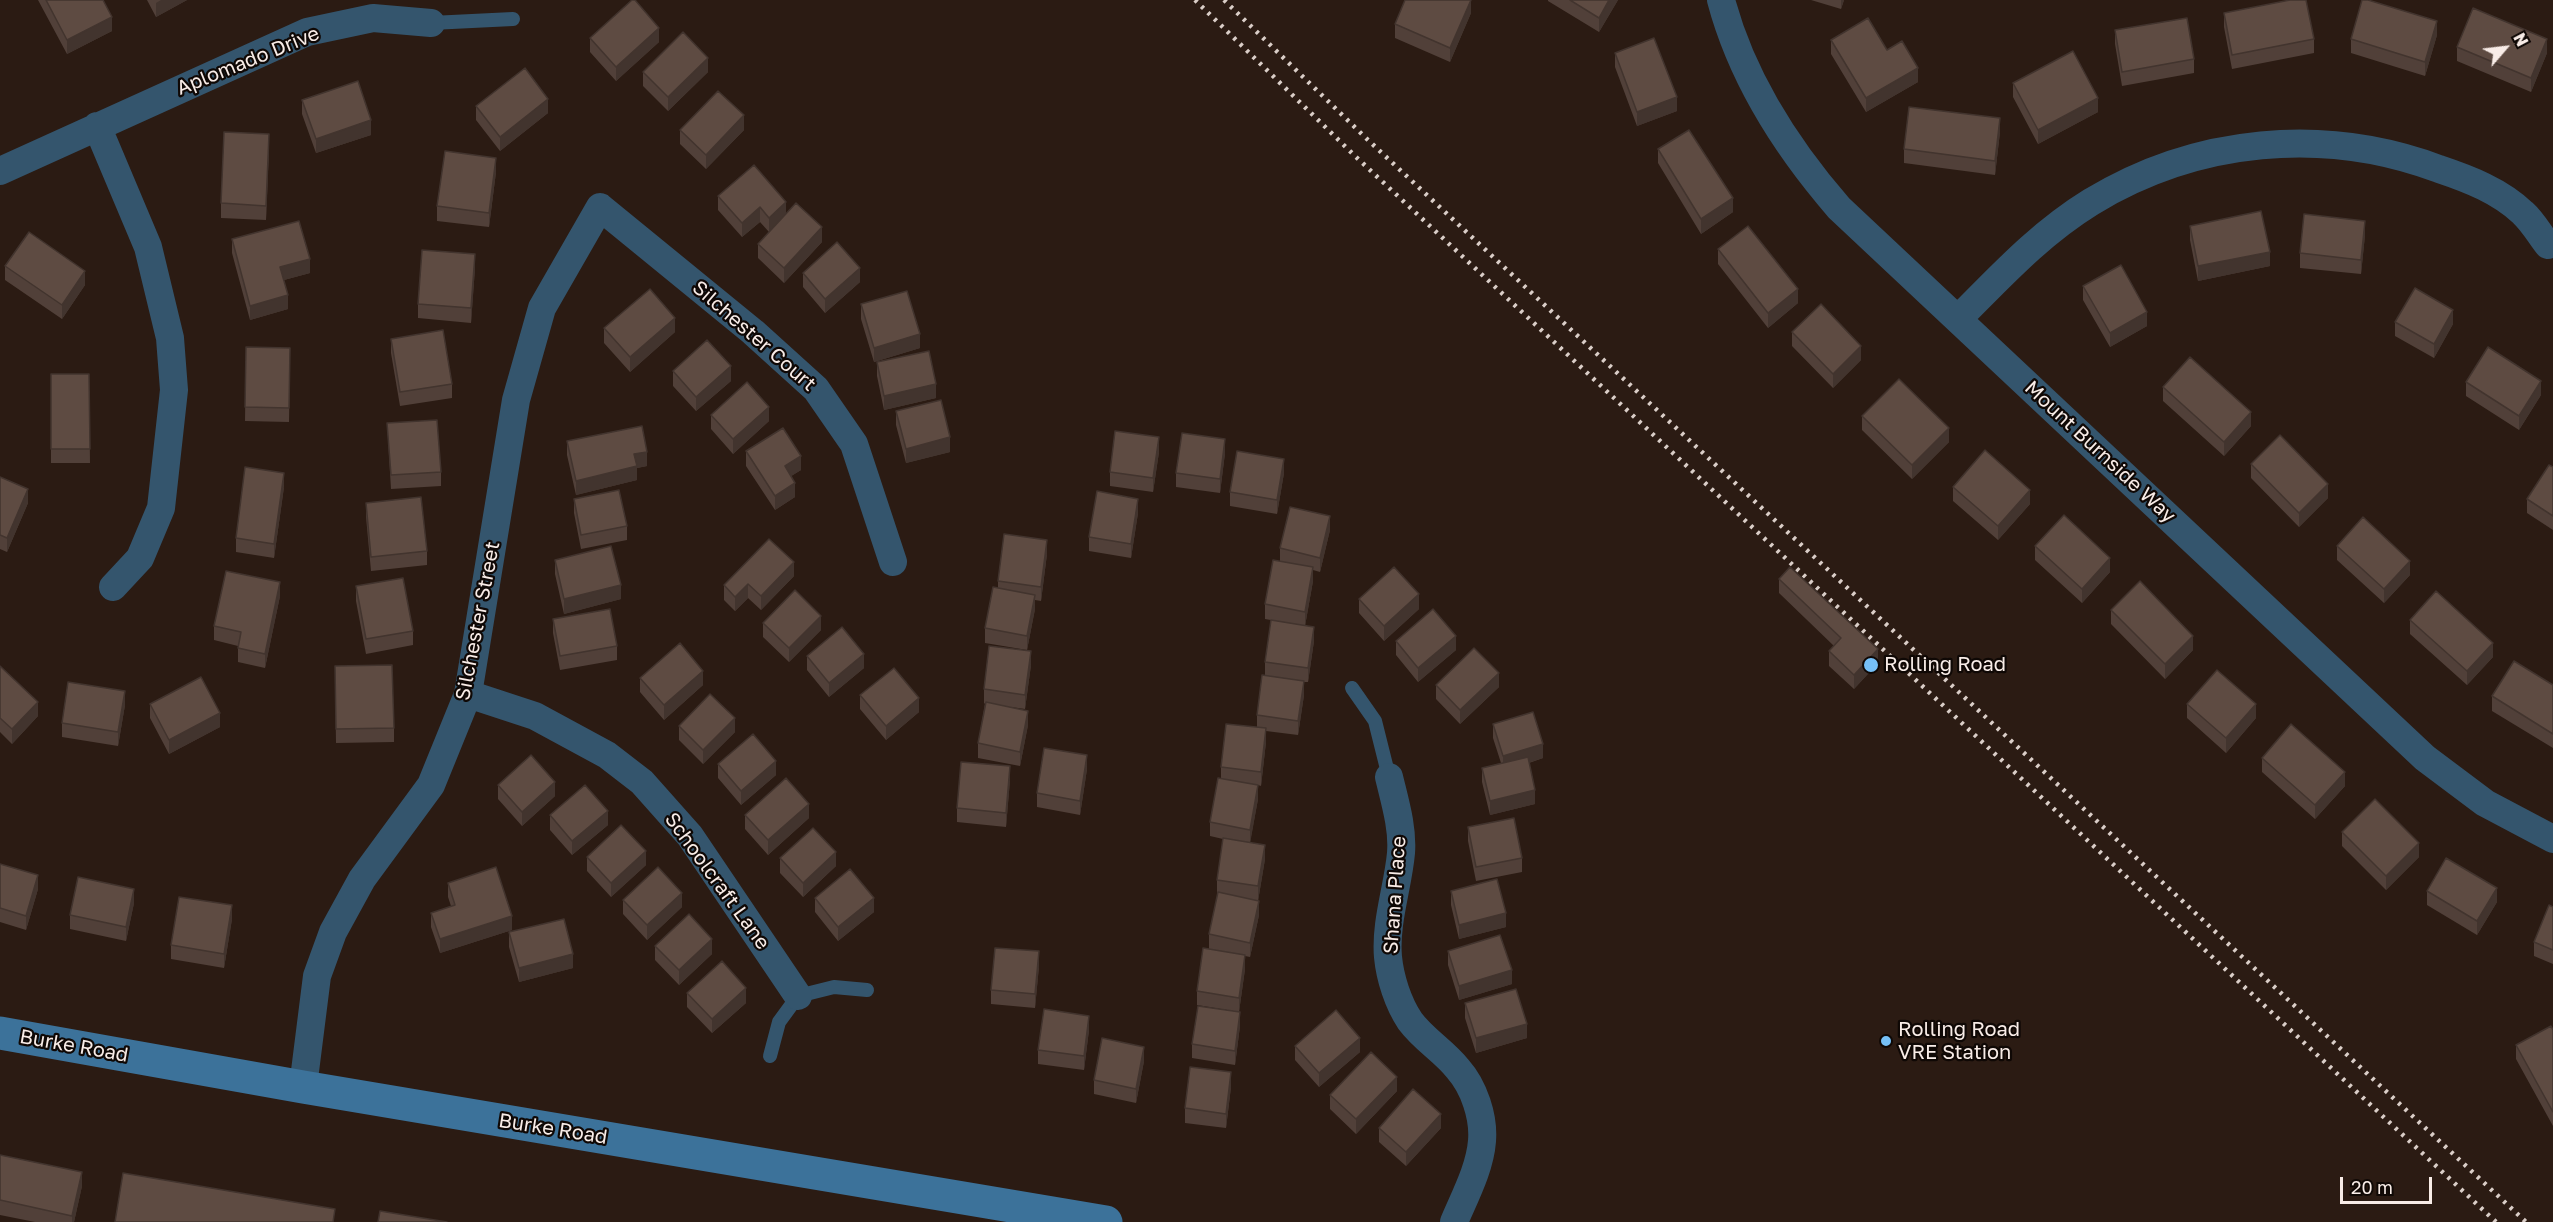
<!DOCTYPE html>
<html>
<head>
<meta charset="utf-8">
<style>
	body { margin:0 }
	#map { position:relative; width:2553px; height:1222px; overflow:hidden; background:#2b1b13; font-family:"Golos Text",sans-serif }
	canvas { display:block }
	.north { position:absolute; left:2475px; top:18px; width:60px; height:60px; -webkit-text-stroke:4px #0f0805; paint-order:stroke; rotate:62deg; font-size:16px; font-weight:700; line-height:24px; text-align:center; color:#f8ece7 }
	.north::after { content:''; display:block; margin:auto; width:21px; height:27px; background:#f8ece7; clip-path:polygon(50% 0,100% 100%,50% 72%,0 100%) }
	.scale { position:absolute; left:2340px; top:1177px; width:92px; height:27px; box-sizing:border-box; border:3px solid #f8ece7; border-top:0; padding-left:8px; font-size:18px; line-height:21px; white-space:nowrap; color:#f8ece7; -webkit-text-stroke:4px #0f0805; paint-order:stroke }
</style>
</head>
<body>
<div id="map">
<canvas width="2553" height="1222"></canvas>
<div class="north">N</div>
<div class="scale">20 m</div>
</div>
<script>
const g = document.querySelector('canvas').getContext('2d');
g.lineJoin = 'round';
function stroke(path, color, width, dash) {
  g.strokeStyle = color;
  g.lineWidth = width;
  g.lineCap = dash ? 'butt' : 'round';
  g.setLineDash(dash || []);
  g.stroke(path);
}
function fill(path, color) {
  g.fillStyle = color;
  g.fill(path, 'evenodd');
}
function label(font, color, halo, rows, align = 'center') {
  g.font = font + ' "Golos Text",sans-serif';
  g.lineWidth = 4.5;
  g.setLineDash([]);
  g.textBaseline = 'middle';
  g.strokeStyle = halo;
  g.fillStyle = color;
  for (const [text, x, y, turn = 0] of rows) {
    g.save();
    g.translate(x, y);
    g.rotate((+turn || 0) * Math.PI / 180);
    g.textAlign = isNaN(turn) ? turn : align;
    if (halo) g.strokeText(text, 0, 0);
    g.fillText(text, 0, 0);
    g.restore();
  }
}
stroke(new Path2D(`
	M431,23L513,19
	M1352,688L1375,721L1389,777
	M770,1056L779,1022L798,996L834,987L867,990`), '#34556d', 14);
stroke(new Path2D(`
	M1721,0C1742,79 1786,147 1839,208L2425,758L2485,803L2553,839
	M97,126L148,247L170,338L174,390L161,508L140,558L113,587
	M0,171L307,32L373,18L431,23
	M1958,319C2000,277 2039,234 2091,202C2196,138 2324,126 2439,169C2469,179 2500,191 2523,213C2533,222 2540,235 2548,245
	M468,694L535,716L607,755L642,782L690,836L798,996
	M1389,777C1395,802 1403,828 1401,853C1398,887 1385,922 1388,957C1390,978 1398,1003 1410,1021C1424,1040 1444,1051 1458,1069C1474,1087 1484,1117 1482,1141C1480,1168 1465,1196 1454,1222
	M303,1087L317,976L333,932L362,879L431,785L468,694L516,400L542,308L600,207L753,332L816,389L854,444L893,562`), '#34556d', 28);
stroke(new Path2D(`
	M0,1033L303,1087L1106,1222`), '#3c729a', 33);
stroke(new Path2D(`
	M1195,0L1355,156L2496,1222
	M1224,0L1368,140L2526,1222`), '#dacec8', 4.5, [3, 6]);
fill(new Path2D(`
	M38,0H103L112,31L67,54Z
	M147,0H187L156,17Z
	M1548,0H1618L1599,32L1548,1Z
	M1811,0H1844L1841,9Z
	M1471,13L1450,62L1395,38V24Z
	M2224,13L2314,39V53L2232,69L2224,27Z
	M2115,30L2194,59V73L2122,86L2115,44Z
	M2437,35L2425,76L2351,53V39Z
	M590,38L659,42L616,81L590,52Z
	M1831,40L1887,50L1918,82L1866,112L1831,54Z
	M2457,47L2547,53L2531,92L2457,61Z
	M1615,53L1677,111L1637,126L1615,67Z
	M643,72H708L668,111L643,86Z
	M2013,83L2098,112L2038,144L2013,97Z
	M302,100L371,135L316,153L302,114Z
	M476,106L548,113L500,151L476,120Z
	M680,130H744L706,169L680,144Z
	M2000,132L1995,175L1904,163V149Z
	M269,148L266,220L221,218V203Z
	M1658,149L1733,212L1701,234L1658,163Z
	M496,172L489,227L437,221V206Z
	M718,196L786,214L822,242L784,283L758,258V244L774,228L769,232L760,222L742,237L718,210Z
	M2190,226L2270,266L2198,281L2190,240Z
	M2365,235L2361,274L2300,268V253Z
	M232,239L310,273L284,280L288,309L250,320L232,253Z
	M1718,249L1798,303L1768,328L1718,264Z
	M5,266L85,285L62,319L5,280Z
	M475,268L471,323L418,318V304Z
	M803,273L860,282L825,313L803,287Z
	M2083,286L2147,326L2110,347L2083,300Z
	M861,304L920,348L874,362L861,319Z
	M2395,322L2453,324L2434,358L2395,336Z
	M604,328L675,332L630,372L604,343Z
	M1792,332L1861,360L1833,388L1792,346Z
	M391,339L452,384V398L400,406L391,353Z
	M246,347L290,362L289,422L245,421Z
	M877,362L936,398L884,410L877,376Z
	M673,371L731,381L696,411L673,386Z
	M51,374H89L90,463H51Z
	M2466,382L2541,395L2519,430L2466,396Z
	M2163,387L2251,426L2224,456L2163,401Z
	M896,411L950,452L906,463L896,425Z
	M711,415L769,421L733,454L711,429Z
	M1862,416L1949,442L1912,479L1862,430Z
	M387,423L441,472V486L391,489Z
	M567,441L647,466L637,468V480L576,495L567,455Z
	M746,451L801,470L791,476L795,497L775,510L746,466Z
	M1159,452L1153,492L1110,486V472Z
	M1225,453L1220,493L1176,487V473Z
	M2251,464L2328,498L2299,527L2251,478Z
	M2553,467V530L2527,513V499Z
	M1284,473L1277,514L1230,506V492Z
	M0,477L28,503L7,552L0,549Z
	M284,487L274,558L236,552V538Z
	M1953,487L2030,504L1998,540L1953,501Z
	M574,499L627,526V540L581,549L574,513Z
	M366,503L427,551V565L371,571L366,517Z
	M1138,513L1131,558L1089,551V537Z
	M1330,530L1320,572L1313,570V581L1305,626L1314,641L1308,682H1304V695L1298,735L1266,731V742L1261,786L1258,785V799L1250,842L1265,859L1258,901L1259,915L1250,957L1245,956V969L1239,1012L1240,1026L1235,1065L1192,1058V1044L1233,1011L1197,1005V991L1209,948V934L1218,894H1217V880L1223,839L1210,836V822L1221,778V767L1257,727V715L1265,675V662L1299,625L1265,619V604L1280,561V548Z
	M2035,546L2110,572L2082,603L2035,560Z
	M2337,546L2410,575L2384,603L2337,560Z
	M1047,554L1041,601L1035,600V609L1027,650L985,643V628L998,588V581Z
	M555,560L621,599L564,614L555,574Z
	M794,576L761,610L748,598L735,611L724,600V585Z
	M1779,579L1878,663L1854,689L1829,666V651L1834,646L1779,593Z
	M356,586L413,631V645L366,654L356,601Z
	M280,596L265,668L238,662V646L214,640V626Z
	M1359,599L1419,609L1384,641L1359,613Z
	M2111,610L2193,650L2165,679L2111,624Z
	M553,619L617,646V660L560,670L553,633Z
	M2410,620L2493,657L2467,685L2410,634Z
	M763,623L821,630L789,662L763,637Z
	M1396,641L1456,650L1418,682L1396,655Z
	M807,656L864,668L829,697L807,670Z
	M1031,665L1025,709L1011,707L1028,725L1020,766L978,758V743L985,704L984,703V689Z
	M0,666L38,716L12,744L0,732Z
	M640,678L703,685L664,720L640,692Z
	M335,680L394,728V742L336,743Z
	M1436,685L1499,687L1460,724L1436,699Z
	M2553,685V748L2492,711V696Z
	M860,695L919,712L886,740L860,709Z
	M150,704L220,727L169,754L150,718Z
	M2187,704L2256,718L2226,753L2187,718Z
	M125,705L118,746L62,737V723Z
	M1493,724L1543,758L1529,763L1535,804L1490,815L1482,782V768L1501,763L1493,738Z
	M679,726L735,732L703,764L679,740Z
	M2262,758L2345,786L2315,819L2262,772Z
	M718,764L776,775L741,805L718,778Z
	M1087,769L1080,815L1037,807V793Z
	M1010,780L1006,827L957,822V808Z
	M498,785L555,796L522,826L498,799Z
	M550,815L608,825L572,855L550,830Z
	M745,815L809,818L768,855L745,829Z
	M1468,827L1522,858V872L1476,881L1468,841Z
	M2342,832L2419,857L2386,890L2342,846Z
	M587,857L646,865L611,897L587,871Z
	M780,858L836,866L803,897L780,873Z
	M0,864L38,889L26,930L0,922Z
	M448,883L512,930L440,953L431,927V913L451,906L448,897Z
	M1451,891L1506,927L1459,939L1451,905Z
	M2427,891L2497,902L2477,935L2427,905Z
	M815,898L874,912L838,941L815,912Z
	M623,900L682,907L647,940L623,914Z
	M134,903L126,941L70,929V915Z
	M2553,907V964L2534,956V942Z
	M232,919L224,968L171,959V945Z
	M509,932L573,968L519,982L509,947Z
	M655,946L712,954L679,985L655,960Z
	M1448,951L1512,984L1459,1000L1448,965Z
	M1039,966L1035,1008L991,1004V990Z
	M687,993L746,1003L712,1033L687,1007Z
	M1465,1003L1527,1038L1476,1053L1465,1018Z
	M1089,1030L1084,1070L1038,1064V1050Z
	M2553,1030V1126L2516,1059V1045Z
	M1295,1046L1360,1052L1319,1087L1295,1060Z
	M1144,1061L1136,1103L1094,1094V1080Z
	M1231,1087L1226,1128L1185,1123V1108Z
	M1397,1091L1356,1134L1330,1109V1095Z
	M1379,1128H1441L1406,1166L1379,1142Z
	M0,1155L82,1186L74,1222H35L0,1215Z`), '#514039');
fill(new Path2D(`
	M161,0H187L156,17V3Z
	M1471,0V13L1450,62V48Z
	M1609,0H1618L1599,32V18Z
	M1841,0H1844L1841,9Z
	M112,17V31L67,54V40Z
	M2437,21V35L2425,76V62Z
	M659,28V42L616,81V67Z
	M2547,39V53L2531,92V78Z
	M708,58V72L668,111V97Z
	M1918,68V82L1866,112V98Z
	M1677,97V111L1637,126V112Z
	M2098,98V112L2038,144V130Z
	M548,99V113L500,151V137Z
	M744,115V130L706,169V155Z
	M2000,118V132L1995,175V161Z
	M371,120V135L316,153V139Z
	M269,134V148L266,220V206Z
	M496,158V172L489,227V213Z
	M1733,198V212L1701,234V219Z
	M786,202V216L769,232V218Z
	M760,207V222L742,237V223Z
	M2365,221V235L2361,274V260Z
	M822,227V242L784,283V268Z
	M2270,252V266L2198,281V266Z
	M475,254V268L471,323V308Z
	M310,259V273L280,281V267Z
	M860,268V282L825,313V299Z
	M85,271V285L62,319V305Z
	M1798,289V303L1768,328V313Z
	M288,295V309L250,320V306Z
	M2453,310V324L2434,358V344Z
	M2147,312V326L2110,347V333Z
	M675,318V332L630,372V357Z
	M920,334V348L874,362V348Z
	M1861,346V360L1833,388V374Z
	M731,366V381L696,411V397Z
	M2541,381V395L2519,430V416Z
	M936,384V398L884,410V396Z
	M769,407V421L733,454V439Z
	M2251,412V426L2224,456V442Z
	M1949,428V442L1912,479V465Z
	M950,437V452L906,463V449Z
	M1159,437V452L1153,492V478Z
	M1225,439V453L1220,493V479Z
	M647,452V466L637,468V480L576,495V481L634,454Z
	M801,456V470L785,480V466Z
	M1284,459V473L1277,514V500Z
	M284,473V487L274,558V544Z
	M795,483V497L775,510V496Z
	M2328,484V498L2299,527V513Z
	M28,489V503L7,552V538Z
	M2030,490V504L1998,540V526Z
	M1138,499V513L1131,558V544Z
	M1330,516V530L1320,572V558Z
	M1047,540V554L1041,601V587Z
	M2110,558V572L2082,603V589Z
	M2410,561V575L2384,603V589Z
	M794,562V576L761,610V596Z
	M1313,567V581L1305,626V612Z
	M280,582V596L265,668V654Z
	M748,584V598L735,611V597Z
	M621,585V599L564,614V599Z
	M1419,594V609L1384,641V626Z
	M1035,595V609L1027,650V636Z
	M821,616V630L789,662V648Z
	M1314,627V641L1308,682V668Z
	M1456,636V650L1418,682V668Z
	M2193,636V650L2165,679V664Z
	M2493,643V657L2467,685V671Z
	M1878,649V663L1854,689V675Z
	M1031,651V665L1025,709V695Z
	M864,654V668L829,697V683Z
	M703,671V685L664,720V705Z
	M1499,673V687L1460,724V710Z
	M1304,681V695L1298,735V721Z
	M125,691V705L118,746V732Z
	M919,698V712L886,740V726Z
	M38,702V716L12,744V729Z
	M2256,704V718L2226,753V738Z
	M1028,711V725L1020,766V752Z
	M220,713V727L169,754V740Z
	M735,718V732L703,764V750Z
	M1266,728V742L1261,786V772Z
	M1543,744V758L1503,771V756Z
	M1087,755V769L1080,815V801Z
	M776,761V775L741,805V791Z
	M1010,766V780L1006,827V813Z
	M2345,772V786L2315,819V805Z
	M555,782V796L522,826V812Z
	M1258,785V799L1250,844V830Z
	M1535,790V804L1490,815V801Z
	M809,804V818L768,855V840Z
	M608,811V825L572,855V841Z
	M2419,843V857L2386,890V876Z
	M1265,845V859L1258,901V886Z
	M646,851V865L611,897V883Z
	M836,852V866L803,897V883Z
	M38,875V889L26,930V916Z
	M2497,888V902L2477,935V921Z
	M134,889V903L126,941V927Z
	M682,893V907L647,940V925Z
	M874,898V912L838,941V927Z
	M1259,901V915L1250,957V943Z
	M232,905V919L224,968V954Z
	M1506,913V927L1459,939V925Z
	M512,916V930L440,953V939Z
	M712,939V954L679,985V970Z
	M1039,951V966L1035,1008V994Z
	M573,954V968L519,982V968Z
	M1245,955V969L1239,1012V998Z
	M1512,970V984L1459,1000V986Z
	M746,988V1003L712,1033V1019Z
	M1240,1012V1026L1235,1065V1051Z
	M1089,1016V1030L1084,1070V1056Z
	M1527,1024V1038L1476,1053V1038Z
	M1360,1038V1052L1319,1087V1073Z
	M1144,1047V1061L1136,1103V1089Z
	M1231,1072V1087L1226,1128V1114Z
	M1397,1077V1091L1356,1134V1119Z
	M1441,1114V1128L1406,1166V1152Z
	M82,1172V1186L74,1222H72V1216Z`), '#42342e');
const building = new Path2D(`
	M46,0H103L112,17L67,40Z
	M632,0H635L659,28L616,67L590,38Z
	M1405,0H1471L1450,48L1395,24Z
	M1570,0H1609L1599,18Z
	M2290,0H2306L2314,39L2232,55L2224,13Z
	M2362,0H2368L2437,21L2425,62L2351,39Z
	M2473,8L2547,39L2531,78L2457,47Z
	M1868,18L1887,50L1902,41L1918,68L1866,98L1831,40Z
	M2187,18L2194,59L2122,72L2115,30Z
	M683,32L708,58L668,97L643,72Z
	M1654,38L1677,97L1637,112L1615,53Z
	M2073,51L2098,98L2038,130L2013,83Z
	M525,68L548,99L500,137L476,106Z
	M358,81L371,120L316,139L302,100Z
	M718,91L744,115L706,155L680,130Z
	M1909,107L2000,118L1995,161L1904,149Z
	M1689,130L1733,198L1701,219L1658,149Z
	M224,132L269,134L266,206L221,203Z
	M445,151L496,158L489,213L437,206Z
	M754,165L786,202L769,218L760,207L742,223L718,196Z
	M796,203L822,227L784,268L758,244Z
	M2261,211L2270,252L2198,266L2190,226Z
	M2304,214L2365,221L2361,260L2300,253Z
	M299,221L310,259L280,267L288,295L250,306L232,239Z
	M1748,226L1798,289L1768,313L1718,249Z
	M29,232L85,271L62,305L5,266Z
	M837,242L860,268L825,299L803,273Z
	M422,250L475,254L471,308L418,304Z
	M2121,265L2147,312L2110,333L2083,286Z
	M2415,288L2453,310L2434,344L2395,322Z
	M650,289L675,318L630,357L604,328Z
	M907,291L920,334L874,348L861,304Z
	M1821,304L1861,346L1833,374L1792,332Z
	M443,330L452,384L400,392L391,339Z
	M707,340L731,366L696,397L673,371Z
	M246,347L290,348L289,408L245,407Z
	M2488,347L2541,381L2519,416L2466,382Z
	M929,351L936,384L884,396L877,362Z
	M2190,357L2251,412L2224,442L2163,387Z
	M51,374H89L90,449H51Z
	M1899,379L1949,428L1912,465L1862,416Z
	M747,382L769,407L733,439L711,415Z
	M941,400L950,437L906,449L896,411Z
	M437,420L441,472L391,475L387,423Z
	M642,426L647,452L634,454L637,466L576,481L567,441Z
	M783,428L801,456L785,466L795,483L775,496L746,451Z
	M1115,431L1159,437L1153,478L1110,472Z
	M1182,433L1225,439L1220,479L1176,473Z
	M2280,435L2328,484L2299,513L2251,464Z
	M1985,450L2030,490L1998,526L1953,487Z
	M1237,451L1284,459L1277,500L1230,492Z
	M2549,465L2553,467V516L2527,499Z
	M245,467L284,473L274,544L236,538Z
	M0,477L28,489L7,538L0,535Z
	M619,490L627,526L581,535L574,499Z
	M1097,491L1138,499L1131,544L1089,537Z
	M421,497L427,551L371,557L366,503Z
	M1290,507L1330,516L1320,558L1280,548Z
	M2064,515L2110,558L2082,589L2035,546Z
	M2363,517L2410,561L2384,589L2337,546Z
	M1004,534L1047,540L1041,587L998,581Z
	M769,539L794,562L761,596L748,584L735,597L724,585Z
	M611,546L621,585L564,599L555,560Z
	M1273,560L1313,567L1305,612L1265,604Z
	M1394,567L1419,594L1384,626L1359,599Z
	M1790,567L1878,649L1854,675L1829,651L1841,638L1779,579Z
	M226,571L280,582L265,654L238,648L241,632L214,626Z
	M403,578L413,631L366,639L356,586Z
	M2140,581L2193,636L2165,664L2111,610Z
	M993,587L1035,595L1027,636L985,628Z
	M795,590L821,616L789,648L763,623Z
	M2436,591L2493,643L2467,671L2410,620Z
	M610,609L617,646L560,656L553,619Z
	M1433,609L1456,636L1418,668L1396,641Z
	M1271,620L1314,627L1308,668L1265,662Z
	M842,627L864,654L829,683L807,656Z
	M680,643L703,671L664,705L640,678Z
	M989,646L1031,651L1025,695L984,689Z
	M1474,648L1499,673L1460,710L1436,685Z
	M2514,661L2553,685V734L2492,696Z
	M392,665L394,728L336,729L335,666Z
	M0,666L38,702L12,729L0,718Z
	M894,668L919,698L886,726L860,695Z
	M2217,670L2256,704L2226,738L2187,704Z
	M1262,675L1304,681L1298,721L1257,715Z
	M201,677L220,713L169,740L150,704Z
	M68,682L125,691L118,732L62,723Z
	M710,694L735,718L703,750L679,726Z
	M986,702L1028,711L1020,752L978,743Z
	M1533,712L1543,744L1503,756L1493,724Z
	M1226,724L1266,728L1261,772L1221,767Z
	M2291,724L2345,772L2315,805L2262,758Z
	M753,734L776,761L741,791L718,764Z
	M1044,748L1087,755L1080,801L1037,793Z
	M531,755L555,782L522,812L498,785Z
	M1528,757L1535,790L1490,801L1482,768Z
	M961,762L1010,766L1006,813L957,808Z
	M786,778L809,804L768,840L745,815Z
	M1218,778L1258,785L1250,830L1210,822Z
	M585,785L608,811L572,841L550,815Z
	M2375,799L2419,843L2386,876L2342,832Z
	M1514,818L1522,858L1476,867L1468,827Z
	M621,825L646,851L611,883L587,857Z
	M813,828L836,852L803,883L780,858Z
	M1223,838L1265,845L1258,886L1217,880Z
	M2446,858L2497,888L2477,921L2427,891Z
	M0,864L38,875L26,916L0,908Z
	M496,867L512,916L440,939L431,913L455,905L448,883Z
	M658,867L682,893L647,925L623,900Z
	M850,869L874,898L838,927L815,898Z
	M78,877L134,889L126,927L70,915Z
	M1497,879L1506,913L1459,925L1451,891Z
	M1218,892L1259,901L1250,943L1209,934Z
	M179,897L232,905L224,954L171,945Z
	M2549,905L2553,907V950L2534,942Z
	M689,914L712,939L679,970L655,946Z
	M564,919L573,954L519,968L509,932Z
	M1500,935L1512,970L1459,986L1448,951Z
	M995,948L1039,951L1035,994L991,990Z
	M1203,948L1245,955L1239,998L1197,991Z
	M722,961L746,988L712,1019L687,993Z
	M1516,989L1527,1024L1476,1038L1465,1003Z
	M1198,1006L1240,1012L1235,1051L1192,1044Z
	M1044,1009L1089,1016L1084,1056L1038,1050Z
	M1336,1010L1360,1038L1319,1073L1295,1046Z
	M2551,1026L2553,1030V1112L2516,1045Z
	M1102,1038L1144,1047L1136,1089L1094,1080Z
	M1371,1052L1397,1077L1356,1119L1330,1095Z
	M1190,1067L1231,1072L1226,1114L1185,1108Z
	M1413,1089L1441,1114L1406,1152L1379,1128Z
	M0,1155L82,1172L72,1216L0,1200Z
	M123,1173L335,1209L333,1222H115Z
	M380,1211L447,1222H378Z`);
fill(building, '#5e4b42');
stroke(building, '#42342e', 1.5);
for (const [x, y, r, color] of [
	[1871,665,8,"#76c0f7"],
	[1886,1041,6,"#76c0f7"]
]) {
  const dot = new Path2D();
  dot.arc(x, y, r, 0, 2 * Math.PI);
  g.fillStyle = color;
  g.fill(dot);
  stroke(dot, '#0f0805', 2);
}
label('20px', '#f8ece7', '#0f0805', [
	["Aplomado Drive",248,61,-22],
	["Silchester Court",754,336,41],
	["Mount Burnside Way",2100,452,43],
	["Silchester Street",478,621,-79],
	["Schoolcraft Lane",717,881,54],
	["Shana Place",1395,895,-86],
	["Burke Road",74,1046,10],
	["Burke Road",553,1129,9]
]);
label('20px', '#f8ece7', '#0f0805', [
	["Rolling Road",1884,665],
	["Rolling Road",1898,1030],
	["VRE Station",1898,1053]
], 'left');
</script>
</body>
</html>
